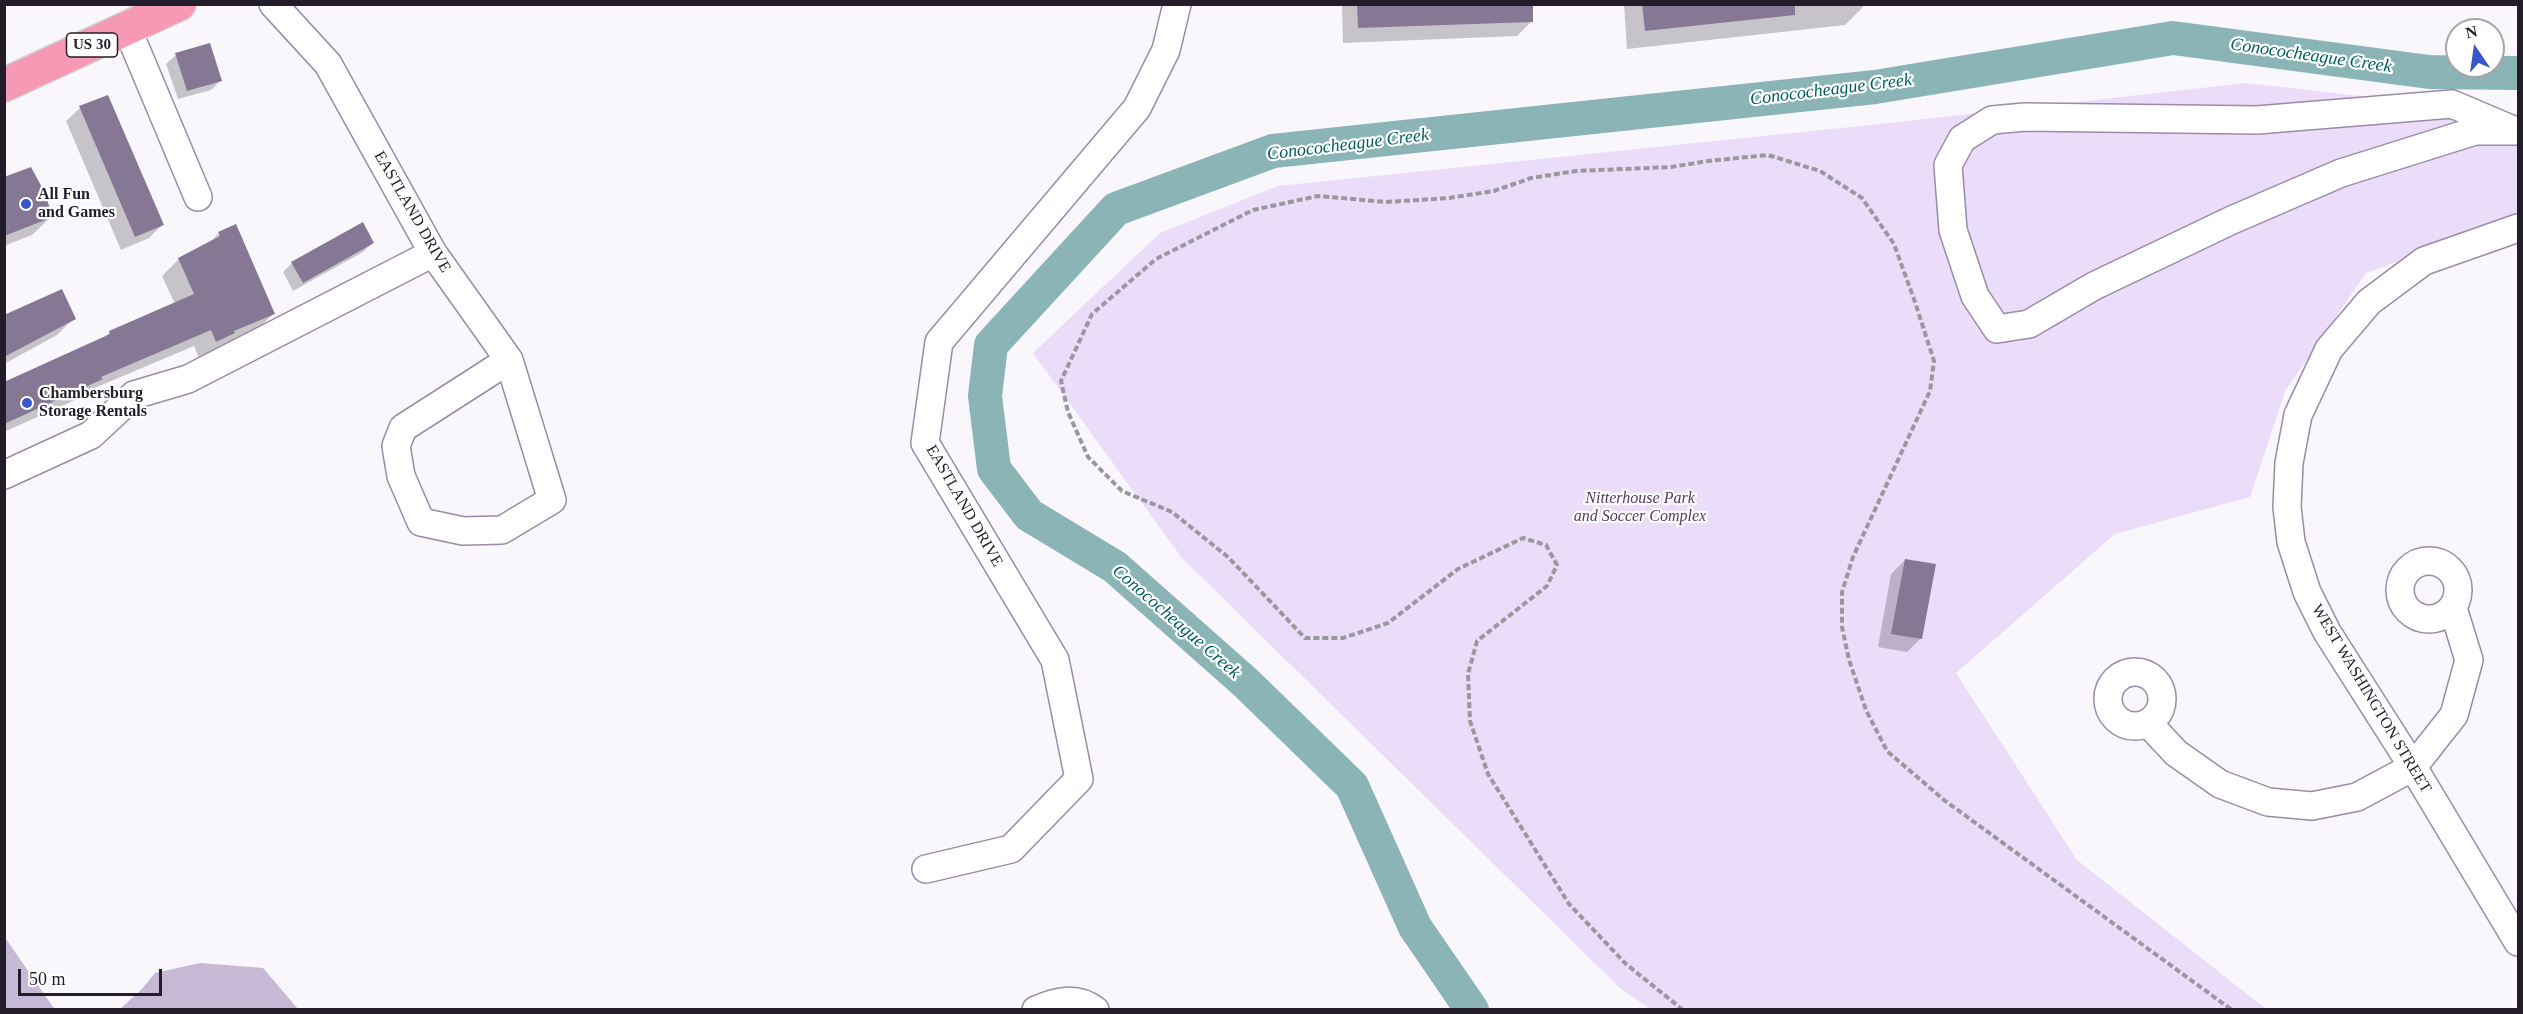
<!DOCTYPE html>
<html>
<head>
<meta charset="utf-8">
<style>
	body { margin:0 }
	#map { position:relative; width:2523px; height:1014px; overflow:hidden; background:#f9f6fc; font-family:Georgia,serif }
	canvas { display:block }
	.frame { position:absolute; inset:0; border:6px solid #231d29; pointer-events:none }
	.north { position:absolute; left:2445px; top:18px; width:60px; height:60px; box-sizing:border-box; background:#fff; border:2px solid #a7a5a9; border-radius:50%; rotate:347deg; font-size:16px; font-weight:700; line-height:24px; text-align:center; color:#231d29 }
	.north::after { content:''; display:block; margin:auto; width:21px; height:27px; background:#3756c7; clip-path:polygon(50% 0,100% 100%,50% 72%,0 100%) }
	.scale { position:absolute; left:18px; top:969px; width:144px; height:27px; box-sizing:border-box; border:3px solid #231d29; border-top:0; padding-left:8px; font-size:18px; line-height:21px; white-space:nowrap; color:#231d29; -webkit-text-stroke:4px #fff; paint-order:stroke }
</style>
</head>
<body>
<div id="map">
<canvas width="2523" height="1014"></canvas>
<div class="frame"></div>
<div class="north">N</div>
<div class="scale">50 m</div>
</div>
<script>
const g = document.querySelector('canvas').getContext('2d');
g.lineJoin = 'round';
function fill(path, color) {
  g.fillStyle = color;
  g.fill(path, 'evenodd');
}
function stroke(path, color, width, dash) {
  g.strokeStyle = color;
  g.lineWidth = width;
  g.lineCap = dash ? 'butt' : 'round';
  g.setLineDash(dash || []);
  g.stroke(path);
}
function label(font, color, halo, rows, align = 'center') {
  g.font = font + ' Georgia,serif';
  g.lineWidth = 4.5;
  g.setLineDash([]);
  g.textBaseline = 'middle';
  g.strokeStyle = halo;
  g.fillStyle = color;
  for (const [text, x, y, turn = 0] of rows) {
    g.save();
    g.translate(x, y);
    g.rotate((+turn || 0) * Math.PI / 180);
    g.textAlign = isNaN(turn) ? turn : align;
    if (halo) g.strokeText(text, 0, 0);
    g.fillText(text, 0, 0);
    g.restore();
  }
}
fill(new Path2D(`
	M2246,83L2518,114V217L2366,273L2285,391L2250,497L2115,534L1956,673L2077,860L2266,1009H1650L1620,988L1182,558L1033,353L1160,233L1278,186L1880,124Z`), '#ebdcfa');
fill(new Path2D(`
	M4,936L53,1007L56,1009H5Z
	M200,963L263,968L298,1009H120L141,990L155,973Z`), '#c7b8d6');
fill(new Path2D(`
	M1342,4H1531L1532,21L1517,36L1343,43Z
	M1624,4H1863V7L1845,25L1627,49Z
	M176,55L220,81L211,90L178,99L166,64Z
	M80,108L162,225L149,238L121,250L66,121Z
	M4,179L51,217L32,235L4,246Z
	M219,233L273,314L256,331L221,346L199,358L194,346L90,390L84,396L4,432V384L102,340L110,332L175,304L162,276L179,259L208,244Z
	M372,243L363,252L293,291L283,272L292,263Z
	M4,316L74,318L57,335L4,364Z
	M1905,560L1921,638L1907,652L1878,647L1891,574Z`), '#0003');
stroke(new Path2D(`
	M1472,1010L1415,927L1352,786L1246,683L1115,567L1029,515L994,469L985,396L991,345L1116,209L1273,151L1875,87L2173,38L2429,72L2518,73`), '#8bb4b6', 34);
fill(new Path2D(`
	M1357,4H1533V22L1358,28Z
	M1642,4H1795V15L1645,31Z
	M210,43L222,81L187,91L175,53Z
	M108,95L164,225L135,237L79,106Z
	M31,167L44,191L53,217L4,236V177Z
	M363,222L374,243L303,283L291,262Z
	M236,224L275,314L234,331L235,333L216,342L211,330L101,377L103,379L4,424V382L110,334L109,331L194,294L178,258L220,236L218,232Z
	M62,289L76,319L4,357V315Z
	M1905,559L1936,564L1922,639L1891,634Z`), '#867895');
const minor = new Path2D(`
	M273,4L328,64L433,253L509,360L552,500L502,530L463,531L421,522L401,476L396,446L403,428L509,360
	M127,28L198,197
	M2513,130L2452,104L2257,120L2025,117L1992,120L1962,139L1948,165L1953,230L1975,296L1997,329L2029,324L2094,286L2232,220L2341,173L2475,131H2518
	M2518,228L2424,261L2369,302L2329,349L2298,415L2289,463L2287,507L2291,542L2307,592L2327,632L2413,767L2518,942
	M4,475L91,435L134,395L188,379L433,253
	M2400 590a29 29 0 1 1 58 0a29 29 0 1 1-58 0Z
	M2108 699a27 27 0 1 1 54 0a27 27 0 1 1-54 0Z
	M2148,723L2176,753L2220,784L2268,802L2312,806L2357,797L2413,767L2454,715L2469,660L2453,608
	M926,869L1011,849L1079,779L1055,660L925,443L939,342L1137,108L1166,50L1177,4
	M1036,1010C1056,1001 1076,996 1095,1010`);
const highway = new Path2D(`
	M4,85L179,4`);
stroke(minor, '#9a8ba9', 30);
stroke(highway, '#d3d2d4', 36);
stroke(new Path2D(`
	M1683,1010L1626,964L1569,904L1488,774L1470,721L1468,674L1477,641L1547,586L1557,565L1546,545L1523,538L1458,569L1388,623L1343,638H1305L1228,557L1172,512L1122,491L1088,457L1068,412L1061,381L1092,314L1156,259L1253,210L1318,196L1386,202L1449,198L1494,191L1531,178L1576,171L1671,167L1708,161L1768,155L1820,171L1862,198L1894,244L1915,302L1934,361L1930,391L1853,557L1842,592V627L1849,660L1866,710L1887,751L1944,800L2232,1010`), '#9b979f', 4, [6, 3]);
stroke(minor, '#fff', 27);
stroke(highway, '#f699b4', 33);
for (const [x, y, r, color] of [
	[26,204,6,"#3756c7"],
	[27,403,6,"#3756c7"]
]) {
  const dot = new Path2D();
  dot.arc(x, y, r, 0, 2 * Math.PI);
  g.fillStyle = color;
  g.fill(dot);
  stroke(dot, '#fff', 2);
}
for (const [x, y, w] of [
	[92,45,51]
]) {
  const box = new Path2D();
  box.roundRect(x - w / 2, y - 12, w, 24, 4.5);
  g.fillStyle = '#fff';
  g.fill(box);
  stroke(box, '#231d29', 1.5);
}
label('bold 15px', '#231d29', null, [
	["US 30",92,45]
]);
label('bold 16px', '#231d29', '#fff', [
	["All Fun",38,195],
	["and Games",38,213],
	["Chambersburg",39,394],
	["Storage Rentals",39,412]
], 'left');
label('16px', '#231d29', '#fff', [
	["EASTLAND DRIVE",412,212,60],
	["EASTLAND DRIVE",964,506,60],
	["WEST WASHINGTON STREET",2371,699,59]
]);
label('italic 16px', '#513b65', '#fff', [
	["Nitterhouse Park",1640,499],
	["and Soccer Complex",1640,517]
]);
label('italic 18px', '#005d60', '#fff', [
	["Conococheague Creek",2311,56,8],
	["Conococheague Creek",1831,90,-7],
	["Conococheague Creek",1348,145,-7],
	["Conococheague Creek",1176,622,41]
]);
</script>
</body>
</html>
